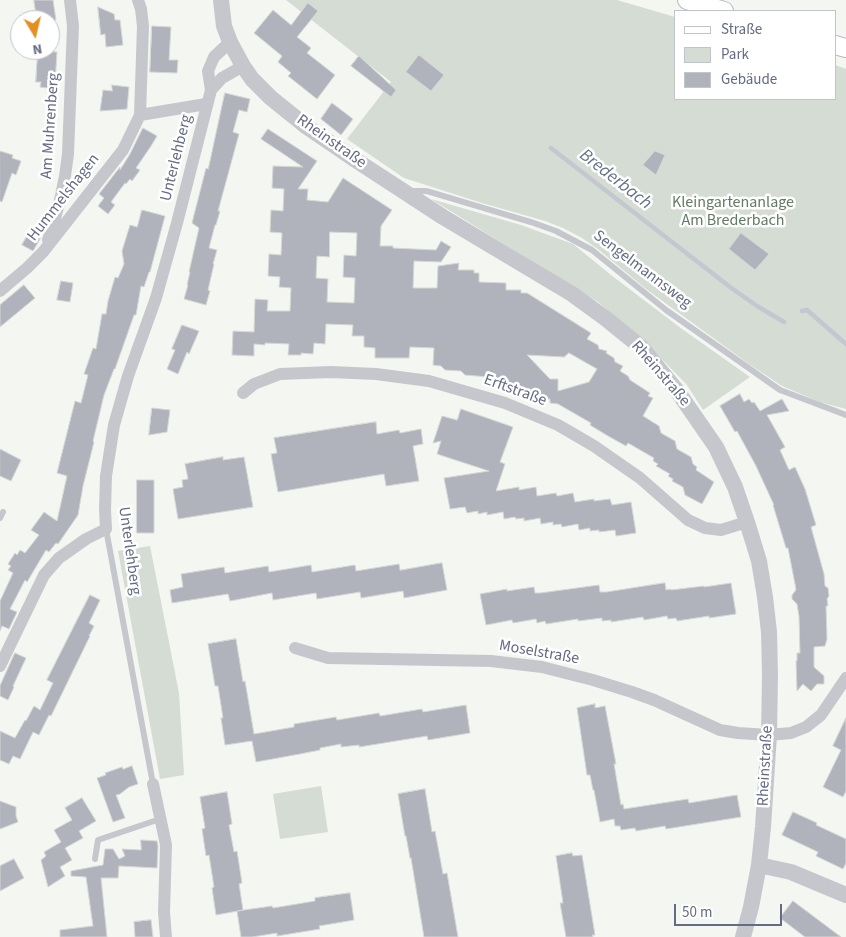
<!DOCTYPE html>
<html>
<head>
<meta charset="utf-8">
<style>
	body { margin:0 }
	#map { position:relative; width:846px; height:937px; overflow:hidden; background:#f4f6f2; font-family:"Source Sans 3",sans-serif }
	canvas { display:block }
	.legend { position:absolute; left:674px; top:10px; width:162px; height:90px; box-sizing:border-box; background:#fff; border:1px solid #c1c4cd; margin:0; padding:6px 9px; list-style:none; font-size:15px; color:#646b83 }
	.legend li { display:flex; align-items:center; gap:10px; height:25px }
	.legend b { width:25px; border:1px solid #c1c4cd }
	.north { position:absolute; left:10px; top:10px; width:50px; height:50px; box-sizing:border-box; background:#fff; border:1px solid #c1c4cd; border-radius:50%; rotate:171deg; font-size:14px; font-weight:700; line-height:20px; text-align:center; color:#646b83 }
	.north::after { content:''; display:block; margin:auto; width:18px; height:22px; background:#e58e22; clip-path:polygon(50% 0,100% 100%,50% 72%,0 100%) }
	.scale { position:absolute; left:674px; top:904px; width:108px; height:22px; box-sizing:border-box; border:2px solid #646b83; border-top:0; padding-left:6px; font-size:15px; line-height:18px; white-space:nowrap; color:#646b83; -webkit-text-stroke:4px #fff; paint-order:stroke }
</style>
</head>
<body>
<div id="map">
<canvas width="846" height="937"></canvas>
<ul class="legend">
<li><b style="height:6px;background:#fff"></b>Straße</li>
<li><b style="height:14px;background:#d4dcd3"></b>Park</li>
<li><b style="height:14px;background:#b0b3bb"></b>Gebäude</li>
</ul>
<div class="north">N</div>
<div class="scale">50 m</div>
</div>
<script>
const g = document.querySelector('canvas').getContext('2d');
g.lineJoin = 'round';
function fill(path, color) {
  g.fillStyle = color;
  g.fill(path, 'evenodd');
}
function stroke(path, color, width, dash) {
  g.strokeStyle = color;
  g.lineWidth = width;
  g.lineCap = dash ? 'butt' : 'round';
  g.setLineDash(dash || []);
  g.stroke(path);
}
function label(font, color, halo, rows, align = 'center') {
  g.font = font + ' "Source Sans 3",sans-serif';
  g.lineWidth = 5;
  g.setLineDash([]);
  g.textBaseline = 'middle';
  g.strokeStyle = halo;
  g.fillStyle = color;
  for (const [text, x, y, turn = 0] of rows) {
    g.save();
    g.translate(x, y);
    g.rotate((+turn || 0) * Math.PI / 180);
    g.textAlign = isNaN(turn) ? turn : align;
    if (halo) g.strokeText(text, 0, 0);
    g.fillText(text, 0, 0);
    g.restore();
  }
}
fill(new Path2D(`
	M286,0H617L675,17V99H835V65L846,69V409L820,402L782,386L749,364L646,289L599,250L582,238L563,228L545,221L482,203L404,178L347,139L391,82Z
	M431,199L521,225L573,244L611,275L682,329L750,377L703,410L687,385L651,348L598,302Z
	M150,546L179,693L184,775L160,779L118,551Z
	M321,786L328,832L280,839L273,794Z`), '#d4dcd3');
stroke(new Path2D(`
	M551,148L730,287L757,306L784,322
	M802,311L807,310L846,344`), '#c3c8d0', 4.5);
const building = new Path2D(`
	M34,0H53L56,20H37Z
	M308,3L318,11L297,37L311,48L307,53L335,75L317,99L288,76L291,73L278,62L282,56L254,33L273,10L291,25Z
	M98,7L114,14L115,20H120L123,45L106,47L105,34L101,35Z
	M152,26L171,27L169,60H178L177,73L150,72Z
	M38,50H54V52H57L55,83H53V89L40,87L41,82H36Z
	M419,55L444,75L431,91L406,72Z
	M359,56L396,90L391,97L351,66Z
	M112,85L129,87L127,109L100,111L103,90L112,91Z
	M225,93L250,99L247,112L239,110L233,132L239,134L218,211H220L216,225H215L209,248L217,250L213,264H214L208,290L210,291L206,305L184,299L188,285H187L190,272H189L199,228L192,223L206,168L208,169Z
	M332,103L353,119L341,135L321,119Z
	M143,128L157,136L151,146L136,168L140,170L132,181L130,179L126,184L125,183L111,202L115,205L108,214L98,206L104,198L99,194L120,167V170L130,154Z
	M268,129L317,161L298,189H308L307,200L328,202L343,178L392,210L381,226L380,246H393V248L436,250L441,241L451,247L441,262L414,261L413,288H437L438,266L459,263L458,270H474V273H479V282L506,283V290H521V293H527L591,333L587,339L598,345L599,349L607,351L606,353L614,358L615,362L623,366L620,371L628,376L630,380L650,393L648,396L653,398L643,416L659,426L661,433L675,441L677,449L691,457L693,464L697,467L696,470L714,482L702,504L685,495L683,487L672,481L673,479L668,476L670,474L656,466L658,464L653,461L654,458L628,443L626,446L608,436L590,425L591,423L558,404L550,403V399H536V395H527L523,391L516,390V388H506L503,383H495V381H488L489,377L465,375L461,371L445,370L441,366L433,365L434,348L410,347L409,358H375V348L364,347V336H352L353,325L326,324L325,344L314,343L313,354L301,353V355H288L289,344L265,343V345L254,344V356L232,355L233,331L254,332L255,299L268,300L267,311H290L291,288L279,287L280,277L268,276L269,254L281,255L282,233L270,232L271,210L283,211L284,189L272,188L273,166L303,167L261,139ZM330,232L357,233L356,256L344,255L343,277L355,278L354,303L327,302L328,279L316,278L317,256L329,257ZM569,353L597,369L589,382L558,391V379H550L527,355L564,357Z
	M0,151L13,155L12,158L21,161L16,175L12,173L2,202L0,201Z
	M655,151L665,155L656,175L643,165Z
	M142,210L165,216L150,272H149L144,287L141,286L136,315H134L115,369H114L104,395L93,441L94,442L83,486L78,515L58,544L56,543L49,552L46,550L27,582L25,580L10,609L17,612L9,629L2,626L0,631V601L13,573L8,570L11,566L8,564L15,553L17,555L20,550L25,553L39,535L31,530L44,512L57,521L67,476L57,473L75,401L81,403L88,375L84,374L93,348L96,349L102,314H106L108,301L115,277L118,278L124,264L122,251L130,225L137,227Z
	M31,229L41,234L40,239L33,251L22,245Z
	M741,233L769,254L755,270L729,249Z
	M61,281L73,283L70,302L57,300Z
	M24,285L35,298L0,327V305Z
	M182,325L199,331L189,354L187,352L178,374L167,369L175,350L172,349Z
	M740,394L744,402L749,399L752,403L754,402L760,411L782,399L789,411L767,415L785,447L780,450L789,470L795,467L805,489L816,525L811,527L824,574L825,586L828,588L829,596L827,599L828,606H826L827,639L825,646L814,647V667L824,676V684H817L811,691L803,684L797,691L796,661H797V653H800L799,616L797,604L792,599V595L796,590L795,584L788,548H786L773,505H774L756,466L737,431L735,432L720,406Z
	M152,408L170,410L167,432L149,435Z
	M461,409L513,427L500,462L505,464L496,491L519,487V490L536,487L537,496L556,493L557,496L573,493L575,502L594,499V501L610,499L612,505L631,502L636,533L616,536L615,530L599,532V530L590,531V528L579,530L578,524L562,527L561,524L553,525V522L541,524L540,518L524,521V518L516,519L515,517L504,519L503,512L487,515V512L478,514V511L467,513L465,507L450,509L444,478L489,471L437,454L441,441L433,443L442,416L457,420Z
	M376,422L377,434L399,430L400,433L421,429L423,444L413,446L419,481L386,486L384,474L278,492L271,454L277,453L274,438Z
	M0,449L21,460L11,481L0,476Z
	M223,457V460L244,457L253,507L178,519L173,489L183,487L182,480L188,479L185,464Z
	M137,480H154V533H137Z
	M442,563L447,590L404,598L403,591L361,598L360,592L317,599L316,593L273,600L272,593L230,601L228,594L172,603L170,590L183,587L181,574L224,567L225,573L268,566L269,572L311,565L312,572L355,565L356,571L399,564L400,570Z
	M665,583L666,590L671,589V590L704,586V587L731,583L736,614L709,618V616L677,621L676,618L668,619L667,616L644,620L643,617L611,622V620L602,621V618L578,621V619L546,624L545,621L537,623L536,619L513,623L512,620L486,625L480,594L507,589V591L534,587L535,593H540L599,585L600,592H606Z
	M90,595L100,600L89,623L94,626L89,636H90L51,716L49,715L39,735L33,732L20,759L13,756L9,764L0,760V731L15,738L25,720L26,721L34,706L40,710L53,683L47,680Z
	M236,639L243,682L245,681L254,734L294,727V724L336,717L337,720L379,713L380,716L422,709L423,712L466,705L470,733L428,740L427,736L359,747V745L341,747V744L320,748V750L300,754L256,762L252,741L225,745L221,718H223L218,686H215L208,644Z
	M15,653L26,658L13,686L14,687L8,700L0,696V686Z
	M595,704V708L605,706L616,764H614L621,805L623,804L624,809L688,799L689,803L737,795L741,817L666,829L665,826L636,831L635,828L621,830L620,826H615L614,819L600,822L594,790H593L590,775H587L577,708Z
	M846,718V791L843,797L823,787L841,750L833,746Z
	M132,766L138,784L129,787L120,794L116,795L125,818L113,822L97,778L106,775L105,773L122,767L123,769Z
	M425,789L432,832L435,831L443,874L447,873L458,937H424L411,858H410L406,836H405L398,794Z
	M227,792L232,824L229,825L234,852L237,851L242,883L239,884L243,910L216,915L212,888L214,887L209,855L206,856L202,829L205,828L200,797Z
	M82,798L96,821L79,831L83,838L65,848L72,860L60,867L65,876L48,887L41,860L46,856L44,852L61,842L54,830L72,820L65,808Z
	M0,801L16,807V816L18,822L0,829Z
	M793,812L817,823L816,825L846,839V863L843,869L816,856L818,852L782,835Z
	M141,840L157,841L158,846L157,868L119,866L118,878H101L107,937H60V930L93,926L86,877L71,876V871L103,865L105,849H113L119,859L125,856L122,849L141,850Z
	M572,853L573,856L582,855L595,935H592L593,937H566L560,903H563L556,856Z
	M14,859L24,878L0,891V866Z
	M350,893L354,920L319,926L320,929L277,936V933L252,937H241L237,911L272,906L273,908L315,901V898Z
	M793,901L841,937H805L780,918Z
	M151,920L153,937H135L134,922Z`);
fill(building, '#b0b3bb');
stroke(building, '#d6d7d4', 1);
const secondary = new Path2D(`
	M687,0L724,11
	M835,45L846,48`);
stroke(secondary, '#b8b9c0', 20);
stroke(new Path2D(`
	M411,191H427L531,222L556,231L592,250L666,310L780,390L846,415
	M0,518L3,512
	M106,529L153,784
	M95,859L98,840L160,819`), '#c6c7cc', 6);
stroke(new Path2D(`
	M138,0L141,9L143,26L140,115
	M211,90L222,78L243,66
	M48,240C58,212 65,183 68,154L73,26L70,0
	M0,291L27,268L43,252L123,150L140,115L206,104
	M243,393L254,384L280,374L331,372L376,374L429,381L505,403L558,425L594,446L640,478L688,520L705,528L721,530L747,522
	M295,648L328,658L491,661L542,667L593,680L632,692L654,700L720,730L738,733L769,735L791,733L806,727L821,715L846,678
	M0,666L44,575L59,558L86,539L106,529L105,510L106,476L114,425L128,376L156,298L177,223L211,90L208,71L214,57L230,42
	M153,784L166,845L164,912L166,937`), '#c6c7cc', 12);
stroke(new Path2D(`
	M221,0L224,26L230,42L243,66L252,79L271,98L307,127L354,159L443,217L572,294L605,318L642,348L678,392L716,447L735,487L747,522L759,561L765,597L769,632L770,675L769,735L763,827L759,865L751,907L743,937
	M759,865L791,872L846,895`), '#c6c7cc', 16);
stroke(secondary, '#fff', 18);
label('16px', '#646b83', '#fff', [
	["Am Muhrenberg",51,126,-86],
	["Rheinstraße",331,142,35],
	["Unterlehberg",177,158,-76],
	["Hummelshagen",64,198,-52],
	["Sengelmannsweg",642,270,37],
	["Rheinstraße",660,374,49],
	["Erftstraße",515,391,20],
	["Unterlehberg",129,551,82],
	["Moselstraße",539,653,10],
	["Rheinstraße",766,766,-87]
]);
label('16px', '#637a66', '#fff', [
	["Kleingartenanlage",733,203],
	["Am Brederbach",733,221]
]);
label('italic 18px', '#647387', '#fff', [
	["Brederbach",615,180,38]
]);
</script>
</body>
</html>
